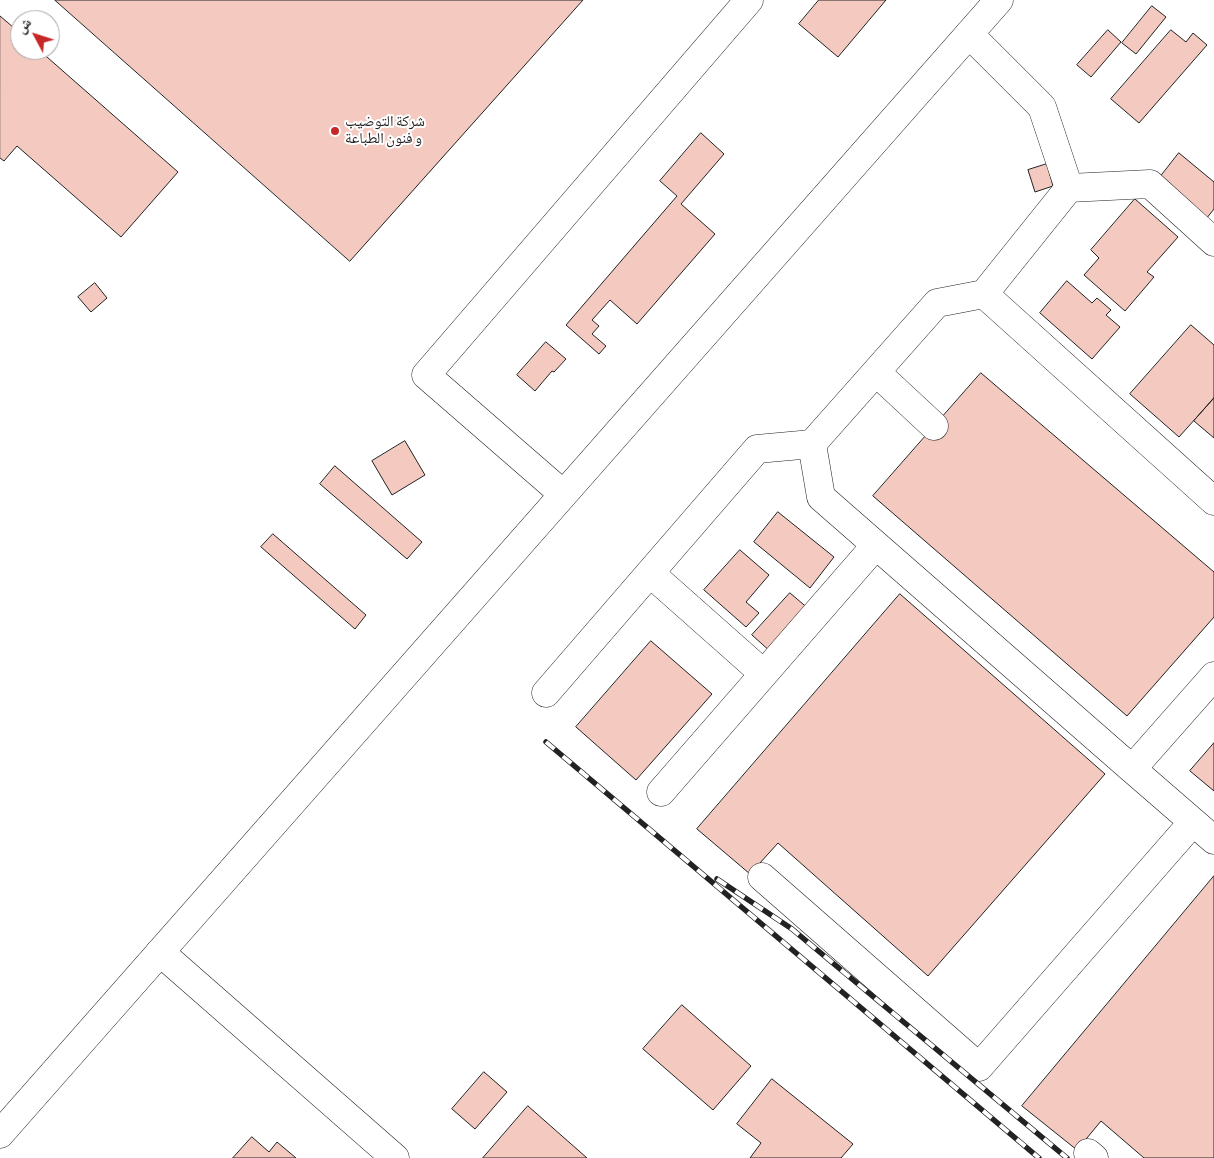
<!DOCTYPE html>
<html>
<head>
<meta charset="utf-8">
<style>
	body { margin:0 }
	#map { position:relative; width:1214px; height:1158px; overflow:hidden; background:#fff; font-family:"Sofia Sans Condensed","Noto Naskh Arabic",sans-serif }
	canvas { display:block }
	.north { position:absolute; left:10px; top:10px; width:50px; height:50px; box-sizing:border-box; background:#fff; border:1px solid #a7a7a7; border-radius:50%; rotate:310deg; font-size:14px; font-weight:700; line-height:20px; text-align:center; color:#222 }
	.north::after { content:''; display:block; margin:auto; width:18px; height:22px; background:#c62828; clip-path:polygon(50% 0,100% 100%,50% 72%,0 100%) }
</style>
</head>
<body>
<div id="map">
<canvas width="1214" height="1158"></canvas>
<div class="north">ش</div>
</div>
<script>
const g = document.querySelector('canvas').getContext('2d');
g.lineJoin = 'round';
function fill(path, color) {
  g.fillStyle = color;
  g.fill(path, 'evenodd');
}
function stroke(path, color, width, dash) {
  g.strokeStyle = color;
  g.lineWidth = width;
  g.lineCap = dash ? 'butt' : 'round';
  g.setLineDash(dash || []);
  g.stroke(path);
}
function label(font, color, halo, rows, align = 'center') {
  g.font = font + ' "Sofia Sans Condensed","Noto Naskh Arabic",sans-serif';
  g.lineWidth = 4;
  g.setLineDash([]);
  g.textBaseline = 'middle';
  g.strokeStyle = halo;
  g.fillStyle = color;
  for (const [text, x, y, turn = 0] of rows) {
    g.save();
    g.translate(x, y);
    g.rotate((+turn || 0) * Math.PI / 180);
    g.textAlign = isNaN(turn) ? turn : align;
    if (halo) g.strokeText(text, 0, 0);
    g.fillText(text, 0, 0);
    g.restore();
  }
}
const building = new Path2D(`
	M55,0H583L350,261Z
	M819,0H886L838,57L799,24Z
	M1152,6L1166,17L1136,54L1122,43Z
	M0,16L20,33V50H39L178,172L121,237L17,146L4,161L0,158Z
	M1108,30L1121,42L1091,77L1077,65Z
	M1171,30L1186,42L1193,33L1207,45L1139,123L1111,99Z
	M701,133L724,154L681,204L715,234L637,324L610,300L592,320L599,326L592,334L606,346L599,354L566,325L677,196L660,181Z
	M1179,153L1214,182V209L1202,224L1154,185Z
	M1047,164L1053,186L1035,192L1028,170Z
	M1135,199L1178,237L1147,272L1154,277L1125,311L1084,275L1099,258L1091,250Z
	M1067,281L1092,303L1097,298L1111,310L1106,315L1120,327L1092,359L1040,313Z
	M95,283L107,298L91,312L78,297Z
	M1191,325L1214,345V398L1179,437L1130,394Z
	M546,342L566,359L554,372L552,371L535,391L517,375Z
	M981,373L1214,572V617L1127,716L873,496Z
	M1214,398V438L1194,421Z
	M405,441L425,475L392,495L372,461Z
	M335,466L422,542L407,559L320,484Z
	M778,512L834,557L810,588L754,542Z
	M273,534L366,615L355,629L261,547Z
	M740,550L769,575L746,602L759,613L746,627L704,590Z
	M790,593L810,610L772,653L752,635Z
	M900,594L1105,774L928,976L778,843L750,874L697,829Z
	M651,641L712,694L636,780L576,727Z
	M1214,743V791L1190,771Z
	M1214,876V1158H1144L1101,1121L1077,1150L1022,1106Z
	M682,1005L751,1066L713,1110L643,1049Z
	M484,1072L507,1092L475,1129L452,1109Z
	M772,1079L853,1144L841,1158H750L761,1143L737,1124Z
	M528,1106L587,1158H483Z
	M252,1137L269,1152L277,1142L296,1158H233Z`);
fill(building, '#f3c9c0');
stroke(building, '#222', 1);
const minor = new Path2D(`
	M969,34L1042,107L1069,188L984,294L1214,501
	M1069,188L1150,184L1214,242
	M984,294L937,303L812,444L821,497L1132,769
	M876,372L934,426
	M563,494L426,375L749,0
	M650,573L764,674
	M1214,676L1132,769L1214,840
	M546,693L757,449L812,444
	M661,792L876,545
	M762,877L979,1067L1193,822
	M160,952L395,1158
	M1088,1153L1094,1158`);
const major = new Path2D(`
	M0,1134L999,0`);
stroke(minor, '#222', 29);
stroke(major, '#222', 29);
stroke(minor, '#fff', 28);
stroke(major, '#fff', 28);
const rail = new Path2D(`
	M546,742L1039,1158
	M717,879L792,929L1067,1158`);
stroke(rail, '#222', 5.5);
stroke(rail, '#fff', 4, [11]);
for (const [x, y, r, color] of [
	[335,131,5,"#c62828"]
]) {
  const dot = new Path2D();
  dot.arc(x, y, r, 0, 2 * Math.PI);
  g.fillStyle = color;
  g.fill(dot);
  stroke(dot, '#fff', 2);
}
label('15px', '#222', '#fff', [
	["شركة التوضيب",345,122],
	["و فنون الطباعة",345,139]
], 'left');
</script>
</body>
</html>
